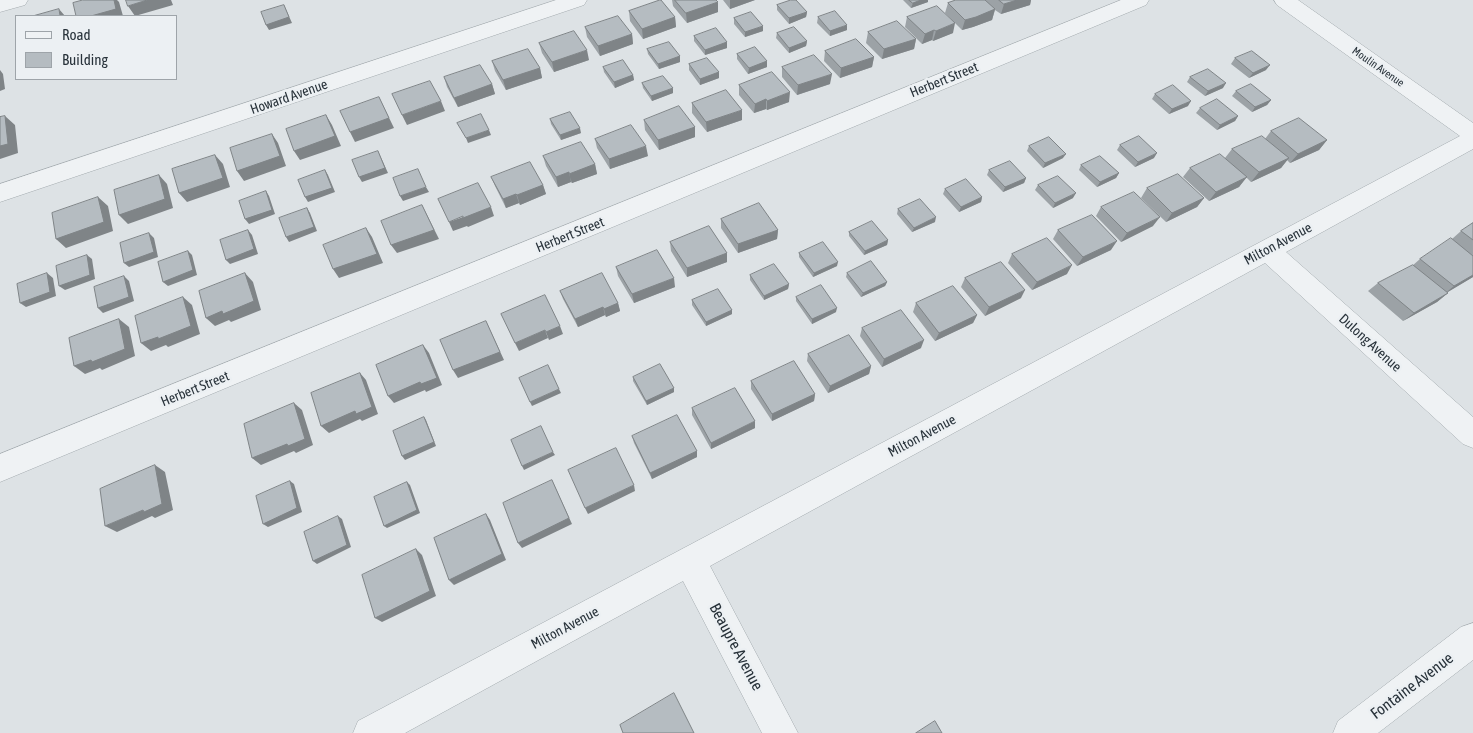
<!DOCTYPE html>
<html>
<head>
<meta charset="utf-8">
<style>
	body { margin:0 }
	#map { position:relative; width:1473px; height:733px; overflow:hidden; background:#dde2e5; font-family:"Asap Condensed",sans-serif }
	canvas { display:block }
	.legend { position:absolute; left:15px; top:15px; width:162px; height:65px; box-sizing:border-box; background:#ecf0f3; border:1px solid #9ea4a9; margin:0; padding:6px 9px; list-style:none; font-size:15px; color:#28323a }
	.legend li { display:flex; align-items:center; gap:10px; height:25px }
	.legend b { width:25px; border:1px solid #9ea4a9 }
</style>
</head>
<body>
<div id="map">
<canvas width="1473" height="733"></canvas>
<ul class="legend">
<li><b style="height:6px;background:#eff2f4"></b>Road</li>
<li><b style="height:14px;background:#b5bcc1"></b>Building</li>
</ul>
</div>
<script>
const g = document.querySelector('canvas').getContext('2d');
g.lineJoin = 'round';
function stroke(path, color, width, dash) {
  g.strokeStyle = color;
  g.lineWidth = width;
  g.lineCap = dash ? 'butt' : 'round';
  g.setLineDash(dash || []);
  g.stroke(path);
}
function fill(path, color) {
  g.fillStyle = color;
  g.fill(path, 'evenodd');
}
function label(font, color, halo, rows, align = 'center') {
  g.font = font + ' "Asap Condensed",sans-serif';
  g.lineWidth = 5;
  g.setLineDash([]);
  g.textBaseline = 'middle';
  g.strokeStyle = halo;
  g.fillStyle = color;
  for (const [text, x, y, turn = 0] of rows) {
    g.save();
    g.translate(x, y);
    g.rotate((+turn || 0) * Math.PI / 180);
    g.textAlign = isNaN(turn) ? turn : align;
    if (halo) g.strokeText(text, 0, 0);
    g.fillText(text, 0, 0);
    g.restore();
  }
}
const street = new Path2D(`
	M0,0H28L25,5L0,12Z
	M556,0H587L584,5L0,202V184Z
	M1121,0H1149L1146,5L0,482V454Z
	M1274,0H1298L1473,123V149L1286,252L1473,417V448L1463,444L1265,263L710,566L798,733H762L683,581L405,733H353L358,721L1460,136L1277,5Z
	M1473,623V660L1378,733H1333L1338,721L1461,627Z`);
stroke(street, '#a3aaae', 1);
fill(street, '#eff2f4');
fill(new Path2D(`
	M672,0H716L718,12L687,23L673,6Z
	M723,0H755L730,9Z
	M903,0H928V2L911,8Z
	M956,0H1031L1030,5L1001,14L995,10L992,20L973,27L962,30L945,13L948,3Z
	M777,5L807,12L806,17L789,24L777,10Z
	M629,11L675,17L676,27L643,39L630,21Z
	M818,17L847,30L830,36L817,23Z
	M907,17L953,33L933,41L932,40L922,44L905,27Z
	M734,18L763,31L745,37L734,24Z
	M585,27L632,34L633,44L600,56L587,37Z
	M868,32L916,39L914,49L882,59L866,43Z
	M777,33L807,41L806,46L789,53L776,38Z
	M694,36L727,42V48L705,55L694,41Z
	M539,43L589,60L554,72L542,53Z
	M647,49L680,56V62L659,69L648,54Z
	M825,51L874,57L872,67L840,78L824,61Z
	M737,54L767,61V67L748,74L737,59Z
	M1235,58L1266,70L1249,78L1231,64Z
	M492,61L540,68L542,78L506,90L495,71Z
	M689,64L719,72V78L700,85L689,70Z
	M603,67L633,75L634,80L615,88L604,72Z
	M782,67L830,84L797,95L782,77Z
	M444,77L492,84L495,94L458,107L447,87Z
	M1190,77L1223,88L1205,96L1187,82Z
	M642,83L673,93L652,101L643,88Z
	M739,85L789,102L767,110L766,109L754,113L739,95Z
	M1236,91L1271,100L1267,105L1252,112L1232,96Z
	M1155,94L1188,106L1169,114L1152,99Z
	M692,103L742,120L707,132L692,113Z
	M1200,108L1238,116L1235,121L1217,130L1196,113Z
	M550,119L581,133L561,140L551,124Z
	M644,120L695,127V137L659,150L645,130Z
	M1271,131L1327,140L1319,150L1290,163L1287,160L1281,168L1251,182L1246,177L1239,187L1209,201L1183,177L1190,168L1225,158L1232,149L1265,139Z
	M595,139L648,156L610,169L597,148Z
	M1120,145L1154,158L1135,167L1117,150Z
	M1029,146L1063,158L1043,168L1027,151Z
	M543,156L595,164L597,174L572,183L571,182L558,187L546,166Z
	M1081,165L1119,173L1116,178L1097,187L1079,170Z
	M989,170L1026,178L1024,183L1003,192L987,175Z
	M491,177L543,185L546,194L520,205L519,203L506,208L495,186Z
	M1038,185L1073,198L1053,208L1035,190Z
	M1147,188L1204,198L1197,207L1166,222L1141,198Z
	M945,189L982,197L981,202L959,212L943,194Z
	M1101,207L1153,226L1121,242L1096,216Z
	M898,209L935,222L912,232L897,214Z
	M721,219L778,230L777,239L738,253L721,228Z
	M1473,223V277L1447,292L1448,293L1437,302L1403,321L1368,291L1378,283L1412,266L1420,259L1452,239L1461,231Z
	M1058,230L1111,250L1077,266L1053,239Z
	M849,232L888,240L887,245L864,255L849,236Z
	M670,242L727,253V262L687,277L671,251Z
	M799,253L837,266L813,277L799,257Z
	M1012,254L1067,274L1032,290L1008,263Z
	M616,267L675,287L634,303L618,276Z
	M847,273L887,282L885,286L861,297L846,277Z
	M750,275L789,284L788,289L764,300L750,280Z
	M965,278L1021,298L985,316L961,287Z
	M560,291L618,303L620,311L606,317L605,315L578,327L563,299Z
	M796,297L836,312L812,324L796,301Z
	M692,300L732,310V314L706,326L692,305Z
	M916,303L977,315L973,323L935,341L913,312Z
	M862,328L921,348L882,367L860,336Z
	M808,354L871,366L869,374L828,393L807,361Z
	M633,377L674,388V392L647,405L633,381Z
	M751,381L815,394L814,401L772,421L751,389Z
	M692,408L755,428L711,449L692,415Z
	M632,436L697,451V457L652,479L634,443Z`), '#9ca2a6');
fill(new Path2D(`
	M114,0H117L119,2L123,16H91Z
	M147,0H171L173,5L135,16L128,6Z
	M730,0H755L730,9Z
	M921,0H928V2L911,8L913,3Z
	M1017,0H1031L1030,5L1001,14L1004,4Z
	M718,2V12L687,23L686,13Z
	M284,5L292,23L269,30L266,25Z
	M59,9L65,16H60Z
	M995,9L992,20L973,27L962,30L965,20Z
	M807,12L806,17L789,24V18Z
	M675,17L676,27L643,39L642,29Z
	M955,23L953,33L933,41L936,31Z
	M847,25V30L830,36V31Z
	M763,26V31L745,37V32Z
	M934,30L932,40L922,44L925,34Z
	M632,34L633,44L600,56L598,46Z
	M916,39L914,49L882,59L884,49Z
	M807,41L806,46L789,53V48Z
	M727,42V48L705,55V50Z
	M587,50L589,60L554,72L552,62Z
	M680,56V62L659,69L658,64Z
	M874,57L872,67L840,78L841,68Z
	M767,61V67L748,74L749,68Z
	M1270,65L1266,70L1249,78L1253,73Z
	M540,68L542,78L506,90L503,80Z
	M0,70L3,74L5,89L0,91Z
	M719,72V78L700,85V79Z
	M832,74L830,84L797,95L798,85Z
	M633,75L634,80L615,88L614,82Z
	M1226,83L1223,88L1205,96L1208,91Z
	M492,84L495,94L458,107L454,98Z
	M673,88V93L652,101L651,96Z
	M790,92L789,102L767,110V101Z
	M379,97L394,128L355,142L350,132Z
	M766,99V109L754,113L755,104Z
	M1271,100L1267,105L1252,112L1255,107Z
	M441,101L445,111L407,125L402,115Z
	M1191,101L1188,106L1169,114L1172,109Z
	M742,110V120L707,132L706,122Z
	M326,115L332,125L341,146L300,160L294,151Z
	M5,116L15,125L18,153L0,159V146Z
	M1238,116L1235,121L1217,130L1220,125Z
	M695,127V137L659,150L658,140Z
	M580,128L581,133L561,140L560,135Z
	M489,130L491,135L468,143L466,138Z
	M272,134L278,143L286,166L244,181L237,171Z
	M1327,140L1319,150L1290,163L1298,154Z
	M646,146L648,156L610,169L609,159Z
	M378,151L388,173L362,182L359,177Z
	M1157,153L1154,158L1135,167L1138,162Z
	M1066,154L1063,158L1043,168L1045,163Z
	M215,155L223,164L230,187L187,202L179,193Z
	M1289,158L1281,168L1251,182L1259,172Z
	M595,164L597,174L572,183L569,174Z
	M325,170L328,175L335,192L308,202L305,197Z
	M569,172L571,182L558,187L556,177Z
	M1119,173L1116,178L1097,187L1100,182Z
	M159,175L167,184L173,208L128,224L119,215Z
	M1247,177L1239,187L1209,201L1216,192Z
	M1026,178L1024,183L1003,192L1005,187Z
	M543,185L546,194L520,205L517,195Z
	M426,187L429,192L403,201L400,196Z
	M266,191L269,196L275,214L249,224L245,219Z
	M1076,193L1073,198L1053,208L1055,203Z
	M516,194L519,203L506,208L503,199Z
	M98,197L108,206L113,231L66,248L56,239Z
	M982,197L981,202L959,212L961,207Z
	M1204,198L1197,207L1166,222L1172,213Z
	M422,205L439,239L397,253L391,245Z
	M491,207L494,216L468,227L467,226L453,231L449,222Z
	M307,208L310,213L317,231L289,242L286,237Z
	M936,217L935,222L912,232L914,228Z
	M1160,217L1153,226L1121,242L1127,233Z
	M366,228L372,237L383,263L339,278L333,269Z
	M248,230L252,235L258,254L230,264L226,260Z
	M778,230L777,239L738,253V244Z
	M149,233L154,238L158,257L129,267L124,263Z
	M888,240L887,245L864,255L865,251Z
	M1117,241L1111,250L1077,266L1083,257Z
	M188,251L192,255L197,275L168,286L163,282Z
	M727,253V262L687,277V268Z
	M87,255L92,259L95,279L65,290L59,286Z
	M838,262L837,266L813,277L814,273Z
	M1072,265L1067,274L1032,290L1037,282Z
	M47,273L53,278L56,296L26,307L20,303Z
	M245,273L253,282L261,310L231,322L229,320L215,326L206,318Z
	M1473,275V277L1443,295L1454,286Z
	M124,276L129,281L134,301L103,313L98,308Z
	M674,278L675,287L634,303L632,294Z
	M887,282L885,286L861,297L863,293Z
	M789,284L788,289L764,300V296Z
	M1025,290L1021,298L985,316L989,307Z
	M1448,293L1437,302L1403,321L1414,313Z
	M183,297L192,305L200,334L168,347L166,345L151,351L141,343Z
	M618,303L620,311L606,317L604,309Z
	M603,307L605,315L578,327L575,319Z
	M837,308L836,312L812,324V319Z
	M732,310V314L706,326V322Z
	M977,315L973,323L935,341L939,333Z
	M119,319L129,327L135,356L102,370L100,368L85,374L74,366Z
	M486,321L504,360L458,378L453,370Z
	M560,326L563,334L549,340L546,332Z
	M545,330L548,338L519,351L515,343Z
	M924,340L921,348L882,367L884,359Z
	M423,345L429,353L442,385L426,392L425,390L394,403L388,396Z
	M871,366L869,374L828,393L830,386Z
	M360,373L366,380L378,414L362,421L360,419L329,433L321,426Z
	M674,388V392L647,405L646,401Z
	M559,389L561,393L532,406L530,402Z
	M815,394L814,401L772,421V414Z
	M294,403L302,410L313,445L296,453L294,451L261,465L252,458Z
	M424,417L426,420L436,446L405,460L402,456Z
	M755,421V428L711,449V443Z
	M697,451V457L652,479L650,473Z
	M553,452L555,455L524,470L522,466Z
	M155,465L165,472L173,510L155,518L152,516L117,532L105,526L143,510Z
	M552,480L572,524L522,548L518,543Z
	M290,481L294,484L302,512L268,527L263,524Z
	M407,482L410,485L420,513L387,528L384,526Z
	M634,485L635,491L588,514L585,508Z
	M486,514L490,520L506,560L454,585L449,580Z
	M338,516L342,519L351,547L317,564L313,561Z
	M416,549L422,555L436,596L382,622L375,618Z`), '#7f8487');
const building = new Path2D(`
	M83,0H114L116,9L91,16H76L73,3Z
	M126,0H147L128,6Z
	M660,0H661L675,17L642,29L629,11Z
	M675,0H716L718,2L686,13Z
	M791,0H796L807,12L789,18L777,5Z
	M909,0H921L913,3Z
	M956,0H985L995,9L976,17L965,20L948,3Z
	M999,0H1017L1004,4Z
	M284,5L289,17L266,25L261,12Z
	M937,6L955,23L936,31L934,30L925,34L907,17Z
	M59,9L60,16H33Z
	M835,11L847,25L830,31L818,17Z
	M751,12L763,26L745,32L734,18Z
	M618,16L632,34L598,46L585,27Z
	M897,21L916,39L884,49L868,32Z
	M794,27L807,41L789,48L777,33Z
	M716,28L727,42L705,50L694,36Z
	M574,31L587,50L552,62L539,43Z
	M856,39L874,57L841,68L825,51Z
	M669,42L680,56L658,64L647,49Z
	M755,47L767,61L749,68L737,54Z
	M528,49L540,68L503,80L492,61Z
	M1252,51L1270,65L1253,73L1235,58Z
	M814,55L832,74L798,85L782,67Z
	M707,58L719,72L700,79L689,64Z
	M623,60L633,75L614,82L603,67Z
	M480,65L492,84L454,98L444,77Z
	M1208,69L1226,83L1208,91L1190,77Z
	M772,72L790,92L767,101L766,99L755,104L739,85Z
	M663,76L673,88L651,96L642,83Z
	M430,81L441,101L402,115L392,94Z
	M1251,84L1271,100L1255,107L1236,91Z
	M1173,85L1191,101L1172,109L1155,94Z
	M726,90L742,110L706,122L692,103Z
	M379,97L389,118L350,132L340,111Z
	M1217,99L1238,116L1220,125L1200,108Z
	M679,106L695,127L658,140L644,120Z
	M570,112L580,128L560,135L550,119Z
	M481,114L489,130L466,138L457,123Z
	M326,115L335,136L294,151L286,129Z
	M5,116L8,144L0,146V117Z
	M1299,118L1327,140L1298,154L1271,131Z
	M631,125L646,146L609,159L595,139Z
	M272,134L280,156L237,171L230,148Z
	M1139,136L1157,153L1138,162L1120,145Z
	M1262,136L1289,158L1259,172L1232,149Z
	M1049,137L1066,154L1045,163L1029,146Z
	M581,142L595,164L569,174V172L556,177L543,156Z
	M378,151L385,168L359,177L352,160Z
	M1220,154L1247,177L1216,192L1190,168Z
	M215,155L223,178L179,193L172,169Z
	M1100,156L1119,173L1100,182L1081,165Z
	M1010,161L1026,178L1005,187L989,170Z
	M530,162L543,185L517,195L516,194L503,199L491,177Z
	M418,169L426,187L400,196L393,178Z
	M325,170L332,188L305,197L298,180Z
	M1178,174L1204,198L1172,213L1147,188Z
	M159,175L165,199L119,215L114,190Z
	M1058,176L1076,193L1055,203L1038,185Z
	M966,179L982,197L961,207L945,189Z
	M478,183L491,207L463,218V216L449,222L438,199Z
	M266,191L272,210L245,219L239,201Z
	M1134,192L1160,217L1127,233L1101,207Z
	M98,197L104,222L56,239L52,213Z
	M920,199L936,217L914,228L898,209Z
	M759,203L778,230L738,244L721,219Z
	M422,205L434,230L391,245L381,221Z
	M307,208L314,227L286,237L279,218Z
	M1092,215L1117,241L1083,257L1058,230Z
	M872,221L888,240L865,251L849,232Z
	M1473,223V240L1461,231Z
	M709,226L727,253L687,268L670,242Z
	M366,228L377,254L333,269L323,245Z
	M248,230L254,249L226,260L220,240Z
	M149,233L154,252L124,263L120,243Z
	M1047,238L1072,265L1037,282L1012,254Z
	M1451,238L1473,256V275L1454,286L1420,259Z
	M823,242L838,262L814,273L799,253Z
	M657,250L674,278L632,294L616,267Z
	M188,251L193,270L163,282L158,262Z
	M87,255L90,275L59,286L56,266Z
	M871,261L887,282L863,293L847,273Z
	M1001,262L1025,290L989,307L965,278Z
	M774,264L789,284L764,296L750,275Z
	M1413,265L1448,293L1414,313L1378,283Z
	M47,273L50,292L20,303L17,284Z
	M245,273L254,301L223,314L222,311L206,318L199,291Z
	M602,273L618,303L604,309L603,307L575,319L560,291Z
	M124,276L129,297L98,308L94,287Z
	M821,285L837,308L812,319L796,297Z
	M953,286L977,315L939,333L916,303Z
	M718,289L732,310L706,322L692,300Z
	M545,295L560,326L546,332L545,330L515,343L501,314Z
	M183,297L191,326L158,339V337L141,343L135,316Z
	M901,310L924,340L884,359L862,328Z
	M119,319L125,349L92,362L91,360L74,366L69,338Z
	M486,321L500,352L453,370L440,340Z
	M849,335L871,366L830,386L808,354Z
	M423,345L437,378L421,384L420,382L388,396L376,365Z
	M794,361L815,394L772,414L751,381Z
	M660,364L674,388L646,401L633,377Z
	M548,365L559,389L530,402L519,378Z
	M360,373L372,407L356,414L355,411L321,426L311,393Z
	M735,388L755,421L711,443L692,408Z
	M294,403L305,439L288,446L287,444L252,458L244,424Z
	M677,415L697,451L650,473L632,436Z
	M424,417L434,442L402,456L393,431Z
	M541,426L553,452L522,466L511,440Z
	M616,448L634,485L585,508L568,470Z
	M155,465L162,504L144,512L143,510L105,526L100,489Z
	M552,480L569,518L518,543L503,503Z
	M290,481L297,508L263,524L256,496Z
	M407,482L417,510L384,526L374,497Z
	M486,514L502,554L449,580L434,538Z
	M338,516L347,545L313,561L304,532Z
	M416,549L430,591L375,618L362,575Z
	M674,693L694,733H623L620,725Z
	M935,721L942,733H916Z`);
fill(building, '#b5bcc1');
stroke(building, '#7f8487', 1);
label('11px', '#28323a', '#ecf0f3', [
	["Moulin Avenue",1378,67,35]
]);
label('14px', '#28323a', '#ecf0f3', [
	["Herbert Street",944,80,-22],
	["Howard Avenue",289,97,-19],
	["Herbert Street",570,235,-22],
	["Milton Avenue",1278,244,-28],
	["Dulong Avenue",1370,343,42],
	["Herbert Street",195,389,-22],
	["Milton Avenue",922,436,-28],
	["Milton Avenue",565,628,-28]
]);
label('16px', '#28323a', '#ecf0f3', [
	["Beaupre Avenue",736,647,62],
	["Fontaine Avenue",1412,686,-37]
]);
</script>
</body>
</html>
